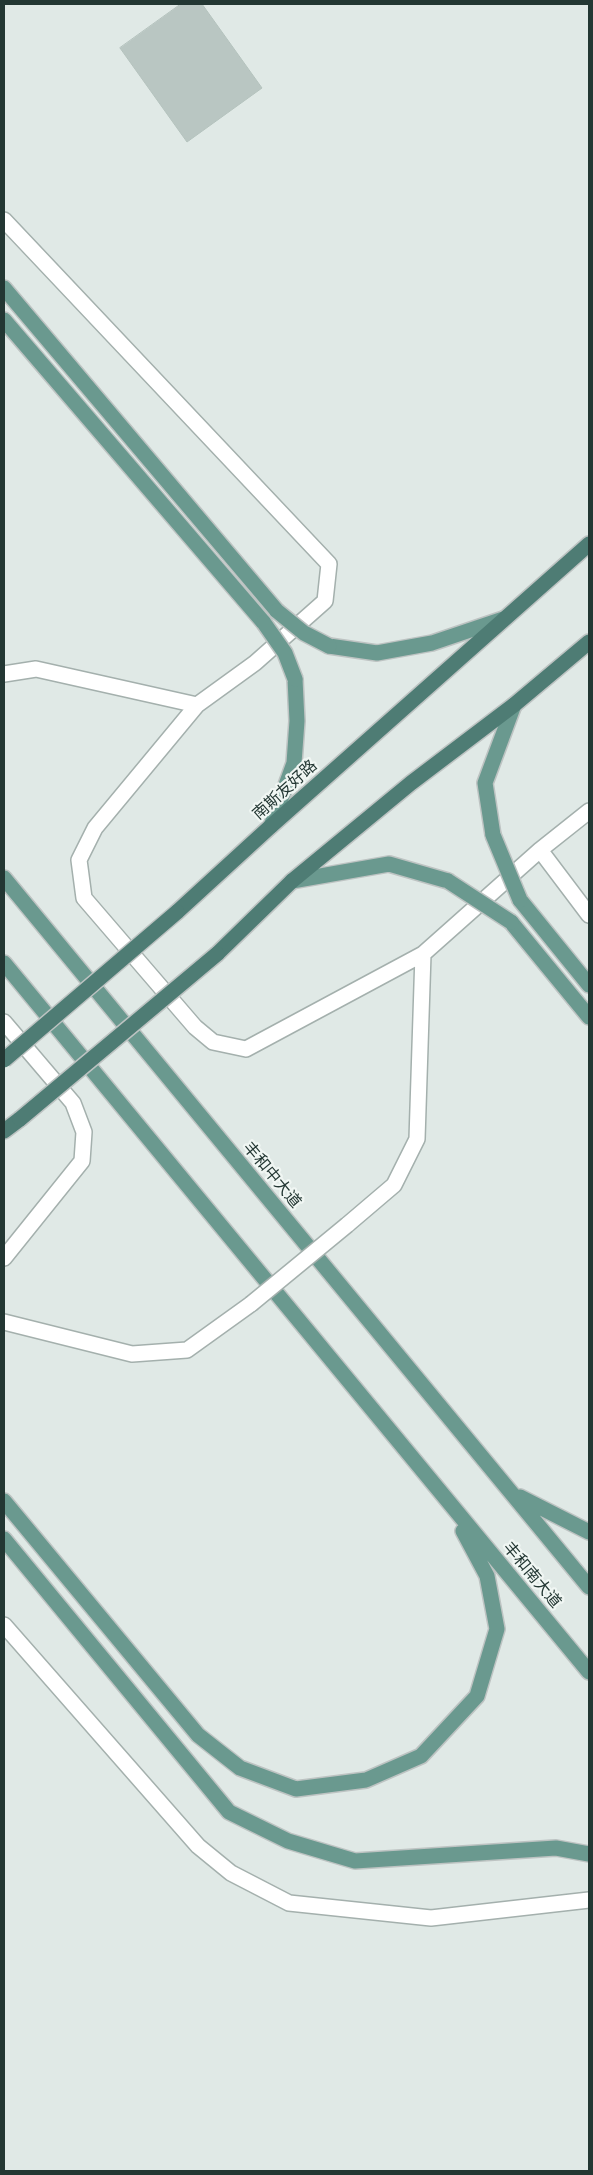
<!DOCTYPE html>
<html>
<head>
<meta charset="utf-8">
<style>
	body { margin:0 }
	#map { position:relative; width:593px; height:2175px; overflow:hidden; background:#e0e9e6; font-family:Raleway,sans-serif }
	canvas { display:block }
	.frame { position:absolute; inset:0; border:5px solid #233733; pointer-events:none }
</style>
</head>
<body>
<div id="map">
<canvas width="593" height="2175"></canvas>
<div class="frame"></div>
</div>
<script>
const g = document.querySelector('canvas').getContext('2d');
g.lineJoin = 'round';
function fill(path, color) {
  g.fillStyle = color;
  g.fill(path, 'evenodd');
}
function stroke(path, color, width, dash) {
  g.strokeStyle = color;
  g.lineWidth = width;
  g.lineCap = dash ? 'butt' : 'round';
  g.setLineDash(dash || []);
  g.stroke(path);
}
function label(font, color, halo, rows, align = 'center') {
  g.font = font + ' Raleway,"Noto Sans SC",sans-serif';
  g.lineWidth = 4.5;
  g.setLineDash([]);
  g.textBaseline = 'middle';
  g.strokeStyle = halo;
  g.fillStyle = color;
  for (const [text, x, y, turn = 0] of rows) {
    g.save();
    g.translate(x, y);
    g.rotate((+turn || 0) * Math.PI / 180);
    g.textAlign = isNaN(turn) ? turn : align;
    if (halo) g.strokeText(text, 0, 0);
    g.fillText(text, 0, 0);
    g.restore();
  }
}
const building = new Path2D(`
	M181,4H202L262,88L187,142L120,48Z`);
fill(building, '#b9c6c2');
stroke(building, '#b4c2bd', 1);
const tertiary = new Path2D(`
	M4,220L329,564L325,601L255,663L197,705L36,669L4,674
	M197,705L95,828L79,860L84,898L195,1027L213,1042L246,1049L423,954L540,850L589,811
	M540,850L589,915
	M4,1022L73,1103L84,1132L82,1161L4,1258
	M347,1225L394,1185L417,1139L423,954
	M4,1322L132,1354L187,1350L251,1304
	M4,1625L198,1846L231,1873L289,1903L431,1918L589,1900`);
const primary = new Path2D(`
	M4,288L277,611
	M4,320L264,623
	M329,646L377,653L432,643L503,619
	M271,826L294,763L297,721L295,679
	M493,835L485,783L514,705
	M4,878L589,1587
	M292,881L389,864L448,881
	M520,900L589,985
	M511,922L589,1017
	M4,963L589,1672
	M520,1497L589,1532
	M4,1501L198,1735L240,1768L296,1789L366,1780L421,1756L477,1696L497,1629L487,1576L463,1531
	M4,1539L229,1812L288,1841L355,1861L556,1848L589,1854`);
const trunk = new Path2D(`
	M177,912L271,826L589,544
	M217,954L292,881L411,783L514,705L589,642
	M4,1131L20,1119`);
stroke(tertiary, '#a4b0ad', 18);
stroke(primary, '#bdc3c2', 18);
stroke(trunk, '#bdc3c2', 18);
stroke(tertiary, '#fff', 15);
stroke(primary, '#6a998f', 15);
stroke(trunk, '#4e7c74', 15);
const tertiaryBridge = new Path2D(`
	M251,1304L347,1225`);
const primaryBridge = new Path2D(`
	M277,611L304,633L329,646
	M264,623L285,653L295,679
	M493,835L520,900
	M448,881L511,922`);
const trunkBridge = new Path2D(`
	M4,1060L177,912
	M20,1119L217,954`);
stroke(tertiaryBridge, '#a4b0ad', 18, []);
stroke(primaryBridge, '#bdc3c2', 18, []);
stroke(trunkBridge, '#bdc3c2', 18, []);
stroke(tertiaryBridge, '#fff', 15);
stroke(primaryBridge, '#6a998f', 15);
stroke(trunkBridge, '#4e7c74', 15);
label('16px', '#233733', '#f0f6f3', [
	["南斯友好路",285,790,-42],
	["丰和中大道",272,1175,50],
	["丰和南大道",532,1575,50]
]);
</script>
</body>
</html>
